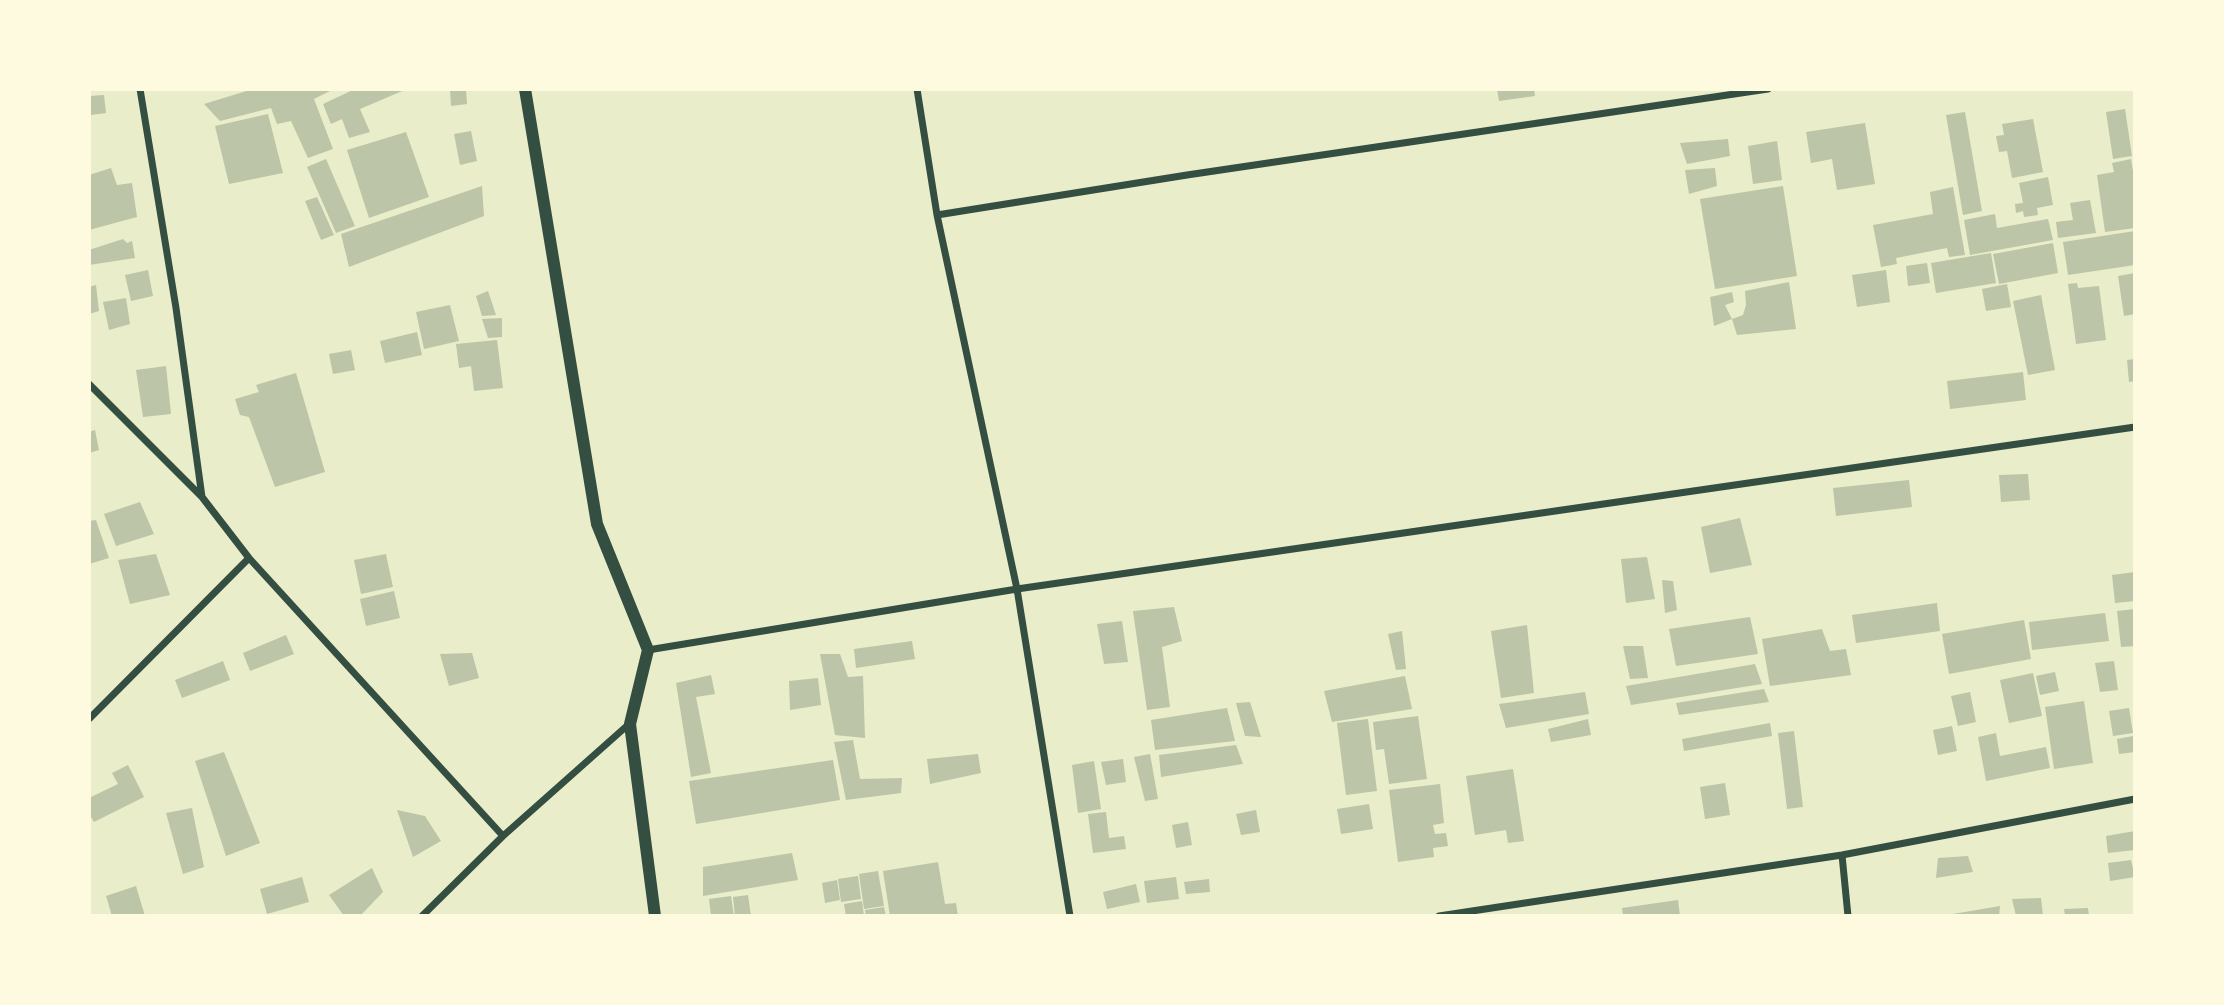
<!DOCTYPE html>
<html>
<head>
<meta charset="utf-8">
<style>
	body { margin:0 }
	#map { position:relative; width:2224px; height:1005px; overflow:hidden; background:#e9edc9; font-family:"Golos Text",sans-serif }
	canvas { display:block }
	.frame { position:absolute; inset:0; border:91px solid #fefae0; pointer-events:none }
</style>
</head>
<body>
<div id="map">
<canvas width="2224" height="1005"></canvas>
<div class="frame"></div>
</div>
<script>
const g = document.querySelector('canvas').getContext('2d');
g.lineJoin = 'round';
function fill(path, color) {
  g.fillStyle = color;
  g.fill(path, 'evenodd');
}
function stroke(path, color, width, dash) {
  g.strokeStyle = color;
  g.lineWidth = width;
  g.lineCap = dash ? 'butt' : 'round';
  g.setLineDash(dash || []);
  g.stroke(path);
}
fill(new Path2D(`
	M253,89H334L314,99L333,149L308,158L291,121L277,124L271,108L220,121L204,104Z
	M355,89H407L360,109L370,132L349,138L342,119L331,124L323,104Z
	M450,89H466L467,104L451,106Z
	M1497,89H1534L1535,96L1499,101Z
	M104,95L106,113L91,115L89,96Z
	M2125,109L2132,156L2113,159L2106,112Z
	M1965,112L1982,211L1963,215L1946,115Z
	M268,114L283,173L229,184L215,126Z
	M2033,119L2043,172L2012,178L2007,151L1999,152L1996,136L2004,135L2002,124Z
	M1865,123L1875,184L1837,190L1832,159L1811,163L1806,132Z
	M471,131L477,161L460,165L454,134Z
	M406,132L429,197L369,218L347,150Z
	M1728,139L1730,156L1687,164L1680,143Z
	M1777,141L1782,180L1753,184L1748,146Z
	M326,159L355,226L336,233L307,167Z
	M2131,159L2135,183V228L2105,232L2097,175L2114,172L2112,163Z
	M111,168L117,185L132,183L137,217L89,230V175Z
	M1715,168L1717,186L1689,194L1685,170Z
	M2048,177L2053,205L2037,208L2038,215L2024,217L2023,211L2016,213L2015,204L2023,203L2019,183Z
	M482,186L484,216L349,267L341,234Z
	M1783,186L1797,276L1715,289L1700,199Z
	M1953,187L1965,255L1949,257L1947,248L1896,258L1897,264L1881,267L1873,225L1933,214L1930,192Z
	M317,197L334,235L321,240L305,201Z
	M2090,200L2096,233L2058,238L2056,222L2073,220L2070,203Z
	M1995,214L1997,228L2048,219L2053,240L1970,255L1964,220Z
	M2135,231V265L2068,275L2063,242Z
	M123,239L127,243L132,241L135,258L89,265V250Z
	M2053,243L2058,273L1999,284L1993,254Z
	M1991,253L1996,283L1936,293L1931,263Z
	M1927,263L1930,283L1908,286L1906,266Z
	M148,270L153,296L131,301L125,275Z
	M1886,270L1890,302L1857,307L1852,275Z
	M2135,273V314L2124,316L2118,276Z
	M1789,282L1796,329L1737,335L1732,319L1714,326L1710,297L1732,292L1734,302L1725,305L1732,319L1743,315L1746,305L1745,291Z
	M2077,283L2078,288L2099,286L2106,340L2076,344L2068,284Z
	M2007,284L2011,307L1986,311L1982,289Z
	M96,285L99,311L89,314V287Z
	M488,291L496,315L482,316L476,296Z
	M2041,295L2055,370L2028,375L2013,301Z
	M126,298L130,324L109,330L103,302Z
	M450,305L459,341L424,349L416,312Z
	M502,318V337L488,338L482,319Z
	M417,332L422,355L385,363L380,341Z
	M497,340L503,388L474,391L471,366L459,368L456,344Z
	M351,350L355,370L333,374L329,354Z
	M2135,359V381L2129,382L2127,360Z
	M166,366L171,414L143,417L136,370Z
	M2023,372L2026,400L1950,409L1947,381Z
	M296,373L325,472L275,487L249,417L240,415L235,399L259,392L256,385Z
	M95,430L99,450L89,453V432Z
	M2028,474L2030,500L2001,502L1999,475Z
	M1909,480L1912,507L1836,516L1833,488Z
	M140,502L154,534L116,546L104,514Z
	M1740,518L1752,565L1710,573L1701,527Z
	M96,520L109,558L89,564V521Z
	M156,554L170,595L130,604L118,560Z
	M386,554L393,587L361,594L354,560Z
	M1647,557L1655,599L1626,603L1621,559Z
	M2135,572V601L2115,603L2112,575Z
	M1662,580L1673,581L1677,610L1665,613Z
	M394,591L400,618L366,626L360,599Z
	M1937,603L1940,631L1856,643L1852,615Z
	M1174,607L1182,641L1162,647L1170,707L1147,710L1133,611Z
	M2135,609V646L2121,647L2117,611Z
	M2105,613L2109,641L2032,650L2029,622Z
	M1750,617L1758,654L1676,666L1669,629Z
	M2024,620L2031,659L1949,674L1942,634Z
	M1122,621L1128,662L1104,664L1097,624Z
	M1527,625L1534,693L1501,698L1491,631Z
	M1822,629L1830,651L1846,649L1851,675L1770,686L1762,639Z
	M1402,631L1406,669L1396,670L1388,634Z
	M286,635L294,654L250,671L243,653Z
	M912,641L915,659L856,668L854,649Z
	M1623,646H1643L1648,678L1630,679Z
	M472,653L479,678L449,686L440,654Z
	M820,654H840L848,677L863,676L865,738L835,735Z
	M223,661L230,680L182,698L175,680Z
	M2114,661L2118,690L2100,692L2095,663Z
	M1755,664L1762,684L1631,705L1626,686Z
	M2055,672L2059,691L2040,695L2036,676Z
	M2033,673L2042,716L2009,723L2000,680Z
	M711,675L715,694L696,697L711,773L691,777L676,683Z
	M1405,676L1412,709L1332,722L1324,691Z
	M818,678L821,705L790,710L789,681Z
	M1764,689L1769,702L1679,715L1676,703Z
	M1585,692L1589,714L1506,728L1499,704Z
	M1970,692L1976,722L1958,726L1951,696Z
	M2084,701L2093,763L2054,769L2045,707Z
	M1250,702L1261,737L1245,736L1236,703Z
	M1227,708L1235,741L1155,750L1151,720Z
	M2129,708L2133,733L2113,736L2109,711Z
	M1418,716L1427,779L1389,784L1384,749L1376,750L1373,722Z
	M1368,719L1377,791L1346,795L1337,723Z
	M1588,719L1591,735L1551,742L1548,729Z
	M1770,723L1772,736L1684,751L1682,739Z
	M1952,726L1957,751L1938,755L1933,730Z
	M1794,731L1803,807L1787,809L1778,733Z
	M1996,733L2000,756L2046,747L2050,768L1986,781L1978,737Z
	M2133,736L2135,752L2119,754L2117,739Z
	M853,740L860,779L902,778L901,793L846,800L834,742Z
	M1236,745L1243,764L1161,777L1159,755Z
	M224,752L260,843L226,856L195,761Z
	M978,754L981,773L930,784L927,759Z
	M1150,754L1158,799L1145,801L1134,757Z
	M1123,759L1126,782L1106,785L1101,762Z
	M833,760L840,800L696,824L689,781Z
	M1094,761L1101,809L1078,813L1072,765Z
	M128,765L144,797L94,822L89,814V798L118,784L112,773Z
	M1513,769L1524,841L1508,843L1506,830L1475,835L1466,776Z
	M1725,783L1730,815L1705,819L1700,787Z
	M1440,784L1444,823L1433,825L1435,834L1446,833L1448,846L1433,848L1434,857L1398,862L1389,790Z
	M1369,804L1373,829L1341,834L1337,809Z
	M192,808L204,867L183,874L166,813Z
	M397,810L425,816L441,841L413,857Z
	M1256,810L1260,832L1241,835L1236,814Z
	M1106,812L1109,838L1124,836L1126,849L1093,853L1088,814Z
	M1188,822L1192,845L1176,848L1172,825Z
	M2135,831V850L2108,853L2106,836Z
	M792,853L798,880L703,896V867Z
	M1968,856L1973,872L1936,878L1938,858Z
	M2131,860L2135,877L2110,881L2108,863Z
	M938,862L945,904L956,903L958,916H890L883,871Z
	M372,868L383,892L360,916H344L329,895Z
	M878,871L884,906L864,909L859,874Z
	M858,876L861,899L841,902L838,879Z
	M302,877L309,902L267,914L260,889Z
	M1176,877L1179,899L1147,903L1144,881Z
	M1209,879L1210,892L1186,894L1184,882Z
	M837,880L840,900L825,903L822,883Z
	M1136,884L1140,902L1107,909L1103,892Z
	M136,886L145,916H112L106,896Z
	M748,895L751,916H735L733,897Z
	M731,896L734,916H711L709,899Z
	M2041,898L2043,916H2016L2012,899Z
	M1678,900L1680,916H1623L1622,908Z
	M862,901L864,916H846L844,904Z
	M2000,906L1999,916H1953V914Z
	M884,907L886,916H866L865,910Z
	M2088,908L2089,916H2065L2064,909Z`), '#bcc5a7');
stroke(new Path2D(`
	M140,89L176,308L202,497
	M917,89L937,215L1017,589L1070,916
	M937,215L1187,175L1768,89
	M89,384L202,497L249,558L503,836
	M648,650L1017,589L2135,427
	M89,719L249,558
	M1842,855L1848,916
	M422,916L503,836L629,724
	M1439,916L1842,855L2135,799`), '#344e41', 7);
stroke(new Path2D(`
	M525,89L597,524L648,650L630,724L655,916`), '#344e41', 12);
</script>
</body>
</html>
